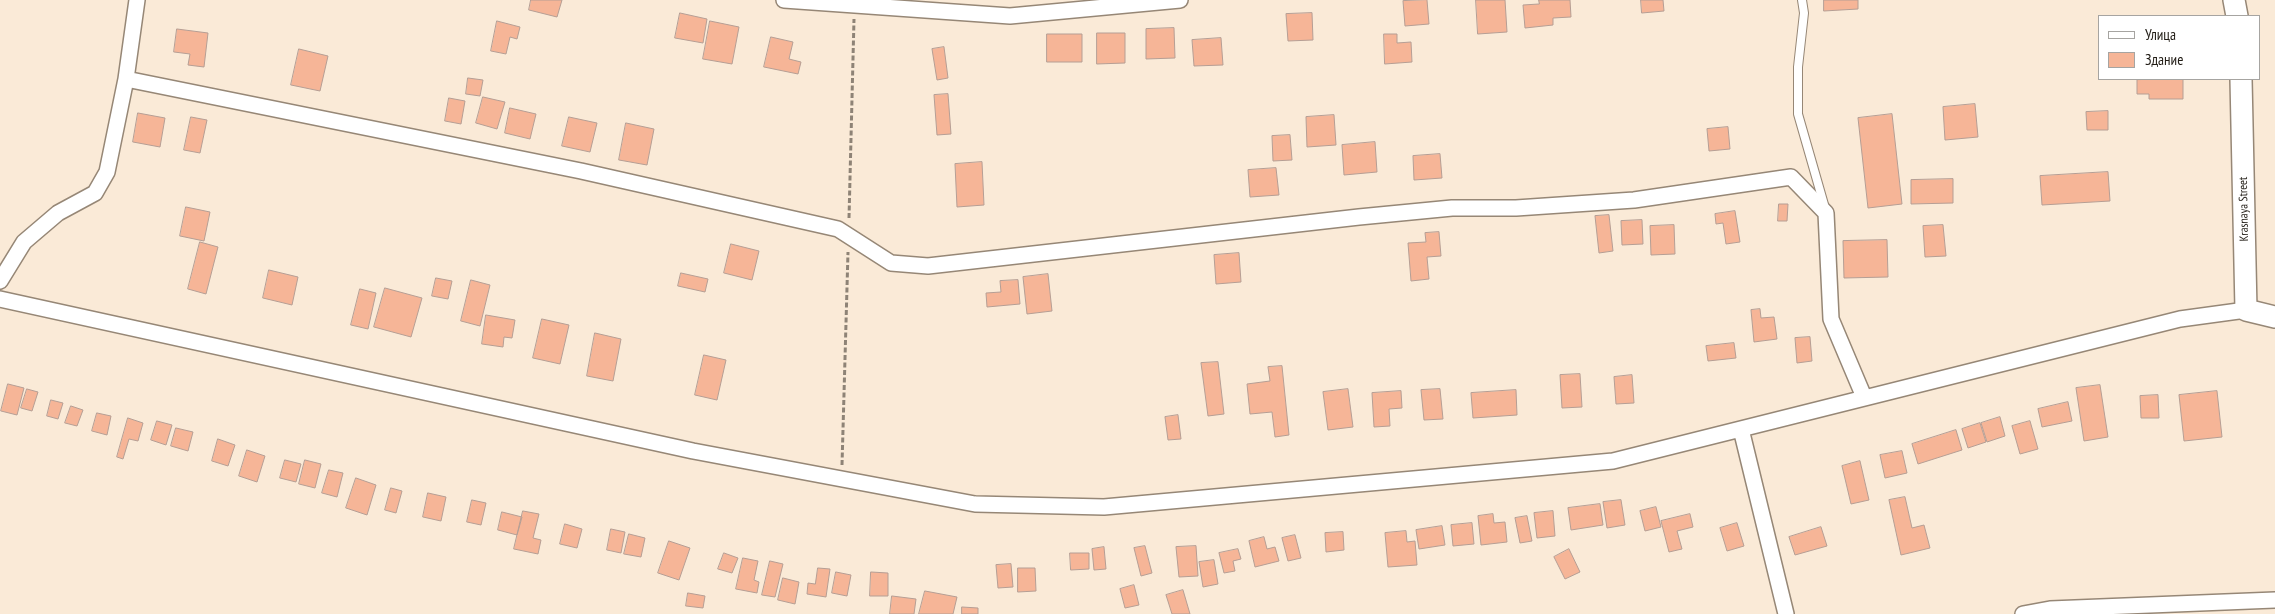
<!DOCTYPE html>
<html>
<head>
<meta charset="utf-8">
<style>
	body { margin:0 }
	#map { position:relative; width:2275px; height:614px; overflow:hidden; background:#faead7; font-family:"PT Sans Narrow",sans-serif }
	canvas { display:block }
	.legend { position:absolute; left:2098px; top:15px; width:162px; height:65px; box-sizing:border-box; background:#fff; border:1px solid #a6a4a1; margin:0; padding:6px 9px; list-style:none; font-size:15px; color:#211c15 }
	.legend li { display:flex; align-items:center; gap:10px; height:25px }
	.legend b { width:25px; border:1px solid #a6a4a1 }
</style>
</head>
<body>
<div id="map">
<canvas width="2275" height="614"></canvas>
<ul class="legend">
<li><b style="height:6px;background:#fff"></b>Улица</li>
<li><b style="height:14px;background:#f6b597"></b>Здание</li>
</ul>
</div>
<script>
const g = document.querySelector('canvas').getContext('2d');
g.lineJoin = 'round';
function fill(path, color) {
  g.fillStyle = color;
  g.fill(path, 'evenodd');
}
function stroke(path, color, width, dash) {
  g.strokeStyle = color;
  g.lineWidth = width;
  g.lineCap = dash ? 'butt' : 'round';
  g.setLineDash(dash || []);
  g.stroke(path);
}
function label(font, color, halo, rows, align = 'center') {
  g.font = font + ' "PT Sans Narrow",sans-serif';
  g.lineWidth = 4;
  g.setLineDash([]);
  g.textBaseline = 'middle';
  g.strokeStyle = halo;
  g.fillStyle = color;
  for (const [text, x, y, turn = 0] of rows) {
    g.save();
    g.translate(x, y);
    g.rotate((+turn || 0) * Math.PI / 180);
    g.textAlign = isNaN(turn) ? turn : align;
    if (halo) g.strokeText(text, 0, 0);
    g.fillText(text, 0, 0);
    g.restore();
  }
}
const building = new Path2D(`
	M531,0H562L557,17L529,10Z
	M1427,0L1429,24L1405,26L1403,1Z
	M1476,0H1505L1507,32L1478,34Z
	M1539,0H1570L1571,17L1553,18V25L1525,28L1523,5L1539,4Z
	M1641,0H1663L1664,11L1642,13Z
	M1824,0H1858V9L1824,11Z
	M680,13L707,19L703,43L675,38Z
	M1312,13L1313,40L1288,41L1286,14Z
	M497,21L520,27L517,39L510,37L506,54L491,51Z
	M710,21L739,27L732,64L703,59Z
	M1174,28L1175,58L1146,59V29Z
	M177,29L208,33L204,67L188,65L190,54L174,52Z
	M1097,33H1125V63L1097,64Z
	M1047,34H1082V62H1047Z
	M1384,34H1397V43L1411,42L1412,62L1385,64Z
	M771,37L793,42L789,59L801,62L798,74L764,67Z
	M1221,38L1223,65L1194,66L1192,40Z
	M944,47L948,78L937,80L932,49Z
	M299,49L328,56L320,91L291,85Z
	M468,78L483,80L480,96L466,94Z
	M2167,79H2183V99H2149V94H2137V80Z
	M948,94L951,134L937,135L934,95Z
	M483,97L505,102L497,129L476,123Z
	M449,98L465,101L461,124L445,121Z
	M1975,104L1978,137L1945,140L1943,107Z
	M510,108L536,114L530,139L505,133Z
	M2108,111V130H2087L2086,112Z
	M138,113L165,118L160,147L133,142Z
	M1892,114L1902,204L1868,208L1858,118Z
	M1334,115L1336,145L1307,147L1306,117Z
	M191,117L207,120L200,153L184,150Z
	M569,117L597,123L590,152L562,146Z
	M626,123L654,129L647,165L619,160Z
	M1728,127L1730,149L1709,151L1707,129Z
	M1290,135L1292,160L1273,161L1272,136Z
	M1375,142L1377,172L1344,175L1342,145Z
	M1440,154L1442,178L1414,180L1413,156Z
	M982,162L984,205L957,207L955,164Z
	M1276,168L1279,195L1250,197L1248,170Z
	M2108,172L2110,201L2042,205L2040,176Z
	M1953,179V203L1911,204V180Z
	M1779,204H1788L1787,221H1778Z
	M186,207L210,212L204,241L180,236Z
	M1735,211L1740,242L1726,244L1723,223L1716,224L1715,214Z
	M1609,215L1613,251L1599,253L1595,216Z
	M1642,220L1643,244L1622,245L1621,221Z
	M1674,225L1675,254L1651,255L1650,226Z
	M1943,225L1946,256L1925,257L1923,226Z
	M1439,232L1441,256L1427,257L1429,279L1411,281L1408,243L1426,242L1425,233Z
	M1887,240L1888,277L1844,278L1843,241Z
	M200,242L218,247L206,294L188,289Z
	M731,244L759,251L752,280L724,273Z
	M1239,253L1241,282L1216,284L1214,255Z
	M269,270L298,277L292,305L263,298Z
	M681,273L708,279L705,292L678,286Z
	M1048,274L1052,311L1027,314L1023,277Z
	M436,278L452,281L448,299L432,296Z
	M471,280L490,285L480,326L461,321Z
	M1018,280L1020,304L987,307L986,293L1001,292L1000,281Z
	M385,288L422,298L411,337L374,327Z
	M360,289L376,293L368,329L351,325Z
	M1760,309L1761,318L1774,317L1777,339L1754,342L1751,310Z
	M486,315L515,320L512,338L504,337L503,347L482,344Z
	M542,319L569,325L560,364L533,358Z
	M595,333L621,339L613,381L587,376Z
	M1810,337L1812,361L1797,363L1795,338Z
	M1734,343L1736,358L1708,361L1706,346Z
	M704,355L726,360L717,400L695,395Z
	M1218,362L1224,414L1208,416L1201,363Z
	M1282,366L1289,435L1275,437L1272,412L1250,414L1247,384L1270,381L1268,367Z
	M1580,374L1582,407L1562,408L1560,375Z
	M1632,375L1634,403L1616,404L1614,377Z
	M8,384L24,388L17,415L1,411Z
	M2100,385L2108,437L2084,441L2076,388Z
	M27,389L38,392L32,411L21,408Z
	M1348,389L1353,427L1328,430L1323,392Z
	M1440,389L1443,419L1424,420L1421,390Z
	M1516,390L1517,415L1473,418L1471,393Z
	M1401,391L1402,408L1389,409L1390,426L1374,427L1372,393Z
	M2217,391L2222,437L2184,441L2179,395Z
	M2158,395L2159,418H2141L2140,396Z
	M51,400L63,403L58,419L47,416Z
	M2068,402L2072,421L2042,427L2038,409Z
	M71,406L83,410L77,426L65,423Z
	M97,413L111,416L107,435L92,431Z
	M1178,415L1181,439L1168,440L1165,417Z
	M2000,417L2005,436L1987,442L1981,423Z
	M128,418L143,423L138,441L129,439L123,459L117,457Z
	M157,421L172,425L166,445L151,440Z
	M2030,421L2038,449L2020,454L2012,426Z
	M1980,423L1986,442L1968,448L1962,429Z
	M176,428L193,432L188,451L171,446Z
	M1956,430L1962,450L1918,464L1912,444Z
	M218,439L235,445L228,466L212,461Z
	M247,450L265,456L257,482L239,476Z
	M1902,451L1907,473L1885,478L1880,455Z
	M285,460L301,464L296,482L280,478Z
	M305,460L321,464L315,488L299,484Z
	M1860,461L1869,500L1851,504L1842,466Z
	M329,470L343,473L337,497L322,493Z
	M356,478L376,485L367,515L346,508Z
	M391,488L402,491L396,513L385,510Z
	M428,493L446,497L441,521L423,517Z
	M1905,497L1912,528L1924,525L1930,548L1901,555L1889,500Z
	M472,500L486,503L481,525L467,522Z
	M1621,500L1625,525L1607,528L1603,502Z
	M1600,504L1603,525L1571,530L1568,508Z
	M1656,507L1661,527L1645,531L1640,511Z
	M523,511L539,514L533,538L541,540L538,554L514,549Z
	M1553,511L1555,536L1537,538L1534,513Z
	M502,512L522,517L517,535L498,530Z
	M1493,514L1494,523L1505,522L1507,542L1481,545L1478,516Z
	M1690,514L1693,527L1677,531L1682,549L1669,552L1661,521Z
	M1527,516L1532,541L1520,543L1515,518Z
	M1472,523L1474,544L1453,546L1451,525Z
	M1737,523L1744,546L1727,551L1720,528Z
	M565,524L582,529L577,548L560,544Z
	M1442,526L1445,545L1419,549L1416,530Z
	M1821,527L1827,546L1795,555L1789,537Z
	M611,529L625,532L621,553L607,550Z
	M1406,531L1407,542L1415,541L1417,565L1388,567L1385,533Z
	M1343,532L1344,550L1326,552L1325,533Z
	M629,534L645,538L641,557L624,554Z
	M1295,535L1301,558L1288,561L1282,538Z
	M1264,537L1267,549L1275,547L1279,561L1255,567L1249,541Z
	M669,541L690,548L679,580L658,573Z
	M1145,546L1152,573L1141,576L1134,548Z
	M1196,546L1198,576L1179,577L1176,547Z
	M1104,547L1106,569L1094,570L1092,549Z
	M1238,549L1241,559L1233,561L1235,571L1224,573L1219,553Z
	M1569,549L1580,572L1565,579L1554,557Z
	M724,553L738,558L732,573L718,569Z
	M1070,553H1089V569L1071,570Z
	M743,558L758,561L754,580L759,582L757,593L736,589Z
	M1214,560L1218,584L1203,587L1199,562Z
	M770,561L783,564L775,597L762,595Z
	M1011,564L1013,587L998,588L996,565Z
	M818,568L830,569L826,597L807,594L808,583L815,584Z
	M1018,568H1035L1036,591L1018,592Z
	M836,572L851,575L847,596L832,593Z
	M871,572L888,573V596H870Z
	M783,578L799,582L795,604L778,600Z
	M1134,585L1139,605L1125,608L1120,589Z
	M1183,590L1190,614H1172L1166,595Z
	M925,591L957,597L953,614H919Z
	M688,593L705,596L703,608L686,606Z
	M892,596L916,599L914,614H890Z
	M962,607L978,608V614H962Z`);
fill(building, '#f6b597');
stroke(building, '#b59e94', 1);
const service = new Path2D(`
	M1802,0L1804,13L1798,67V114L1825,208`);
const minor = new Path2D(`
	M784,0L1010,16L1180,0
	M126,79L581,171L838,229L891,263L928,266L1359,217L1452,208H1516L1634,200L1791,177L1826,213L1831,319L1864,397
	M0,281L24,242L58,213L95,193L107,172L126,79L137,0
	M0,299L693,451L975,504L1104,507L1613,461L2180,319L2246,310
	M1741,429L1786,614
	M2023,614L2050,609L2275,600`);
const secondary = new Path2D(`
	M2234,0L2237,16
	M2241,79L2246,310L2275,317`);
stroke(service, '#968776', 10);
stroke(minor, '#968776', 18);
stroke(secondary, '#968776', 24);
stroke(new Path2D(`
	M849,218L854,19
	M842,465L848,252`), '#8e8376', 3, [5, 2.5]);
stroke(service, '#fff', 8);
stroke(minor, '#fff', 15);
stroke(secondary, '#fff', 21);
label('12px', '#211c15', '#fff', [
	["Krasnaya Street",2244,209,-91]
]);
</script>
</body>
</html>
